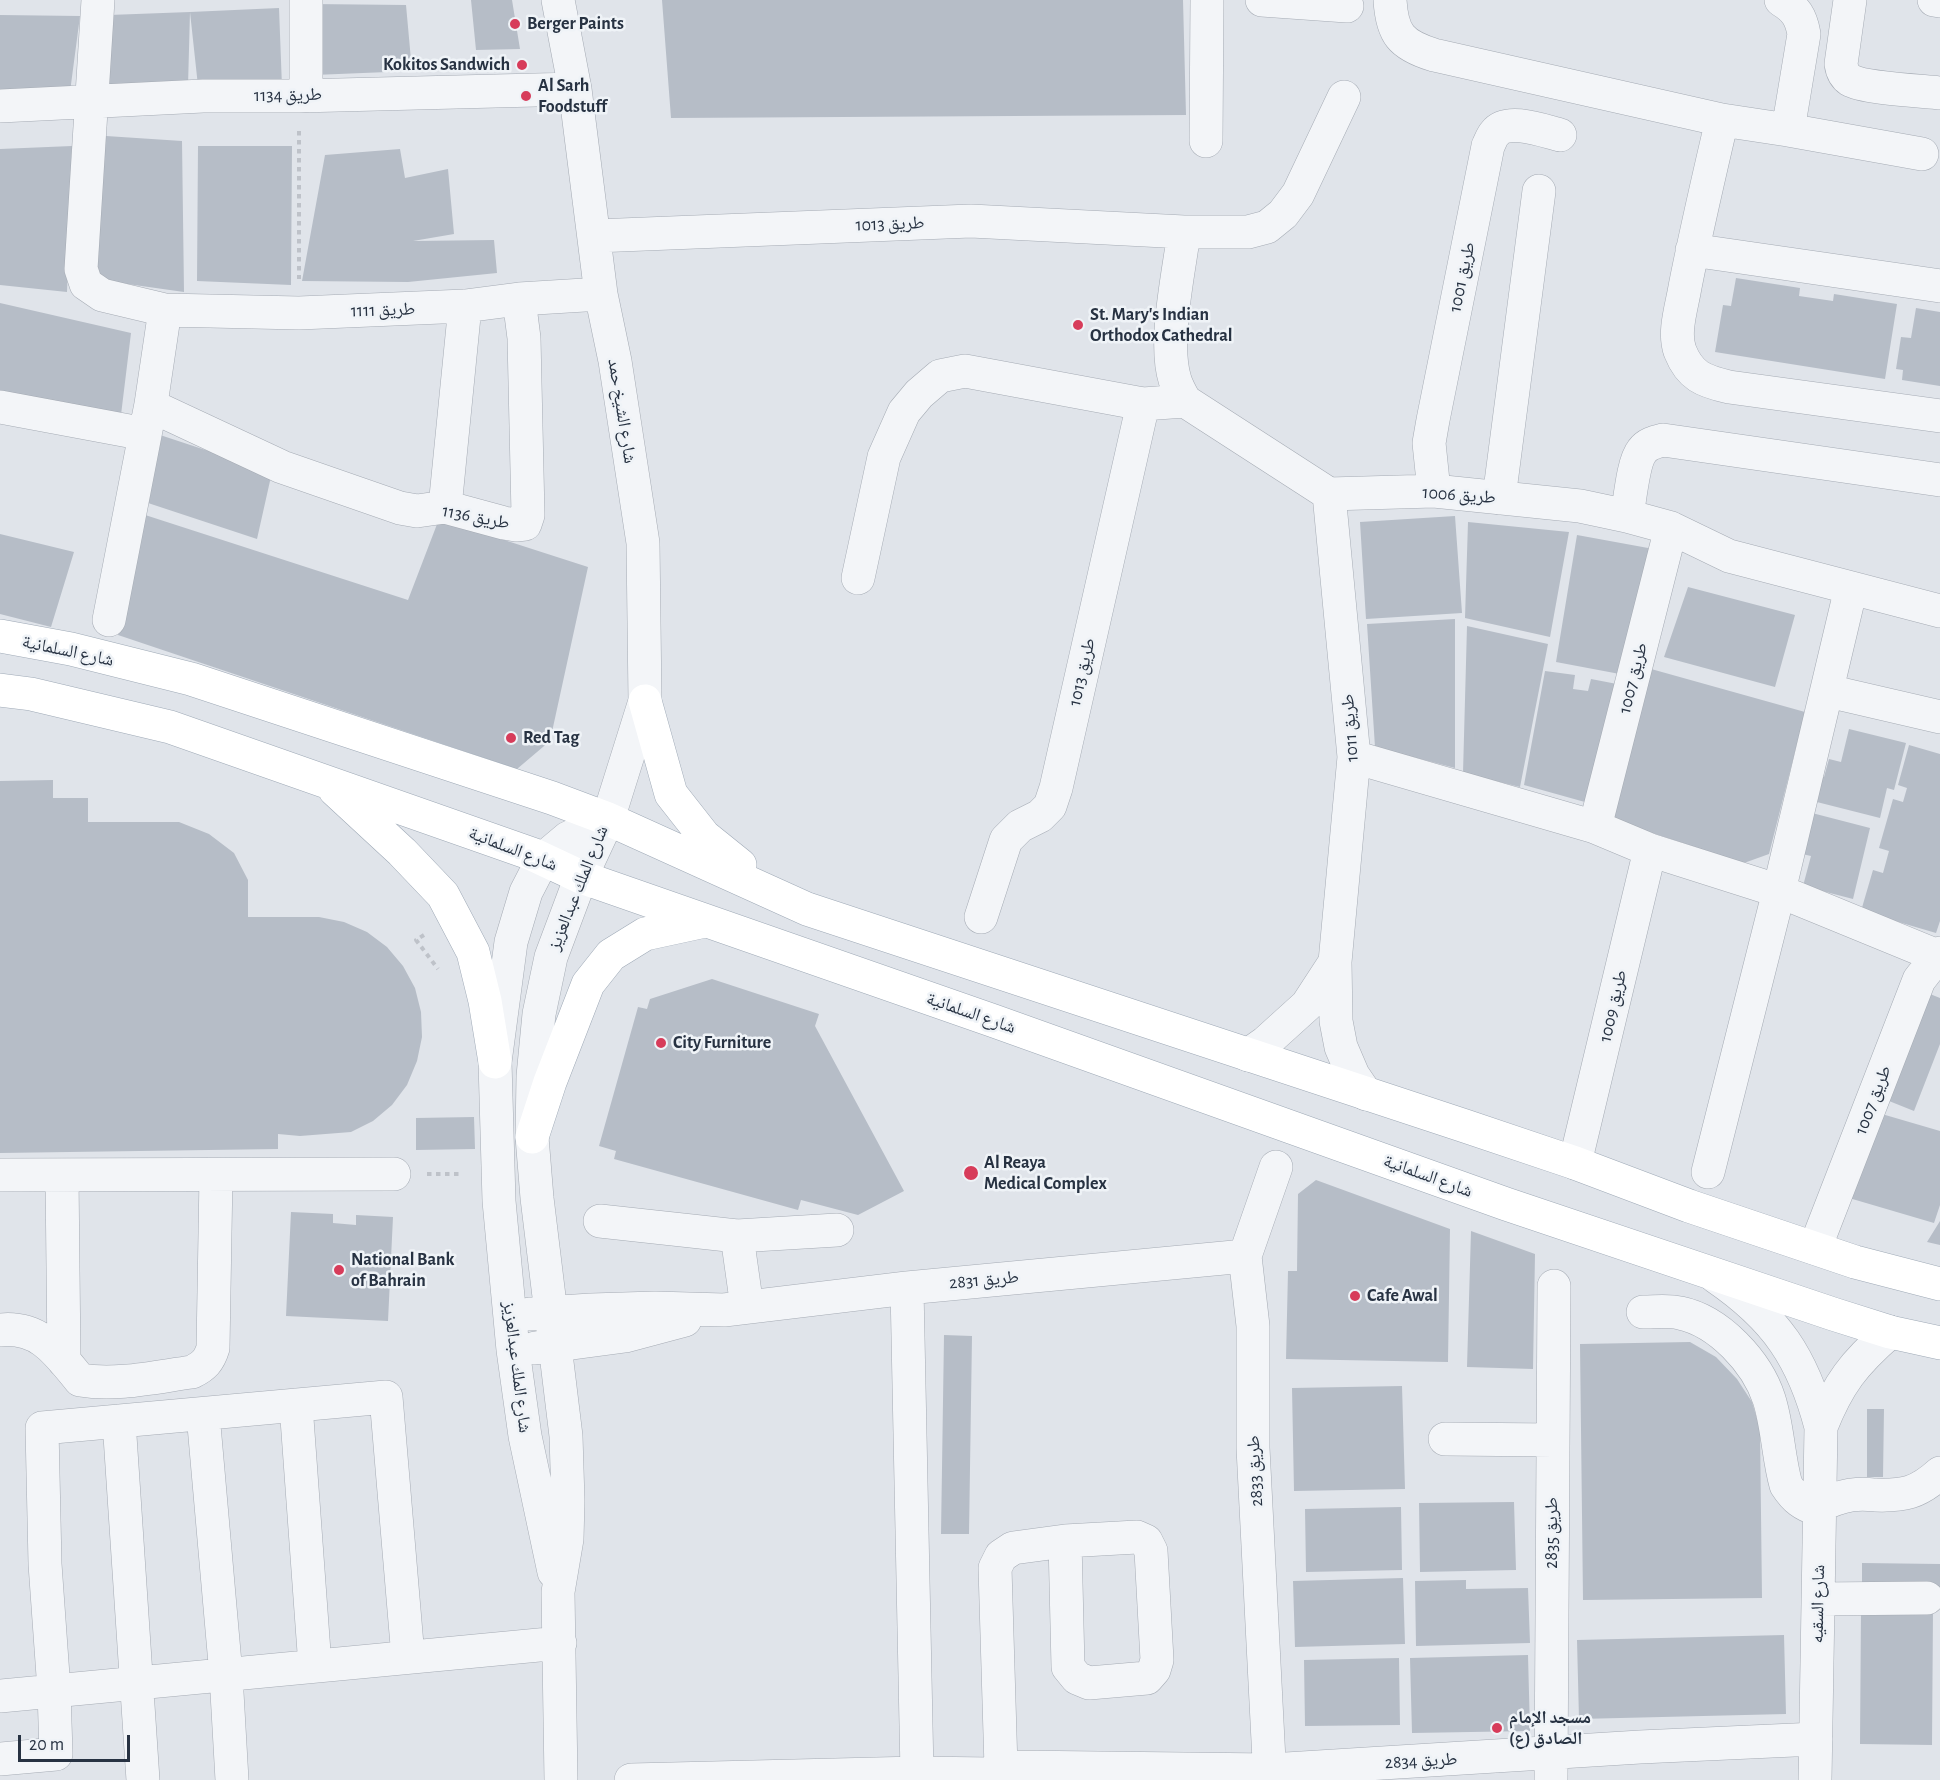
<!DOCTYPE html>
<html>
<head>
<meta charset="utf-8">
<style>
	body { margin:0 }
	#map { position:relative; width:1940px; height:1780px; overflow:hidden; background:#e0e4ea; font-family:"Alegreya Sans",sans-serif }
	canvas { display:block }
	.scale { position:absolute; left:18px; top:1735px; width:112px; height:27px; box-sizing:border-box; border:3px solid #273242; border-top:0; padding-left:8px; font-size:18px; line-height:21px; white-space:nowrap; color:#273242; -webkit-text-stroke:4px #eff3f7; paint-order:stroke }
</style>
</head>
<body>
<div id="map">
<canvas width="1940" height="1780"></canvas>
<div class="scale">20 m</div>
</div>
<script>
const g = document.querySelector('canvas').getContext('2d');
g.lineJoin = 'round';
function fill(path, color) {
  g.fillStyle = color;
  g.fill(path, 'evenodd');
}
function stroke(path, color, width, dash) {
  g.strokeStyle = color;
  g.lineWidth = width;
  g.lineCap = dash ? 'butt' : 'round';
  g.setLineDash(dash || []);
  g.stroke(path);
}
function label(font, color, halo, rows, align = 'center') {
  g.font = font + ' "Alegreya Sans","Noto Naskh Arabic",sans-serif';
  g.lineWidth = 5;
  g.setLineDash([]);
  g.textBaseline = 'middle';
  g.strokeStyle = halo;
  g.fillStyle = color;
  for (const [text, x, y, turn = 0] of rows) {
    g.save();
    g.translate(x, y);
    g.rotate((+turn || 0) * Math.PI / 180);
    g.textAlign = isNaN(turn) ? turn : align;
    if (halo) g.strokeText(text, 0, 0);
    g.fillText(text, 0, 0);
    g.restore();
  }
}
fill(new Path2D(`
	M471,0H512L520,49L476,50Z
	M662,0H1183L1186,115L671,118Z
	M311,4L406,5L412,71L314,75Z
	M279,8L282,87L198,86L190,12Z
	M190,12L188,86L105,95L109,15Z
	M0,15L80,16L70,92L0,95Z
	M91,135L182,141L184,292L92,279Z
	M72,146L67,292L0,285V149Z
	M198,146H292L291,285L197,281Z
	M400,149L405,178L448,169L454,234L413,241L494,240L497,273L408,282L302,281L325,155Z
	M1736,278L1800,288L1799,296L1833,301L1834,294L1897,304L1885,379L1715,352L1723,305L1731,306Z
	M0,303L131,333L120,423L0,398Z
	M1916,308L1940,312V386L1902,380L1903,370L1896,369L1901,337L1911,338Z
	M157,434L272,472L257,539L145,502Z
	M139,513L408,600L439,519L588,567L550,741L517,769L118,635Z
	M1455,516L1462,613L1366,619L1360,522Z
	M1468,522L1569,532L1550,637L1465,618Z
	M0,534L74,552L51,627L0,614Z
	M1577,535L1659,550L1625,675L1556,662Z
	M1688,587L1795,615L1775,687L1664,657Z
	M1455,619V768L1375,747L1367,624Z
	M1467,626L1548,644L1520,787L1463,773Z
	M1644,667L1805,712L1769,854L1744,863L1610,819Z
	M1545,671L1575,675L1573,689L1588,691L1591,679L1617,684L1592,804L1524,785Z
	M1849,729L1906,743L1894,790L1887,788L1880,818L1809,800L1815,774L1824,777L1829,759L1841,762Z
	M1909,745L1940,754V921L1936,933L1861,911L1873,870L1883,873L1889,851L1879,848L1893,799L1903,802L1907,788L1898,785Z
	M53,780V798H88V822H179L209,834L234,853L248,880V917H319L344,922L367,932L387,947L403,966L415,988L421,1012L422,1037L417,1061L407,1085L392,1105L373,1121L351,1132L300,1136L278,1134V1149L0,1153V781Z
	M1812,813L1870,828L1853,899L1803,886L1811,856L1802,854Z
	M712,979L819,1014L815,1026L904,1191L858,1215L801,1200L798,1210L614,1159L616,1151L599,1146L638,1007L647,1009L650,999Z
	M1920,990L1940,998V1044L1914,1111L1879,1097Z
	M1875,1112L1940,1131V1205L1934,1223L1849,1198Z
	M474,1117L475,1149L416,1150V1118Z
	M1316,1180L1450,1229L1448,1362L1286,1359L1288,1271H1297L1298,1194Z
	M291,1212L333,1214V1223L356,1225V1215L393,1217L388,1321L286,1316Z
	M1940,1221V1245L1927,1242Z
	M1471,1231L1535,1254L1533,1369L1467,1367Z
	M944,1335L972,1336L969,1534H941Z
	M1690,1342L1716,1357L1737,1379L1752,1402L1760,1429L1762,1598L1583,1600L1580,1344Z
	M1402,1386L1405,1489L1294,1491L1292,1388Z
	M1867,1409H1884L1883,1477H1867Z
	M1514,1502L1516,1570L1420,1572L1419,1503Z
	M1401,1507L1402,1570L1306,1572L1305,1509Z
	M1862,1563L1940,1564V1589L1862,1588Z
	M1403,1578L1405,1644L1295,1647L1293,1581Z
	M1466,1580V1589L1528,1588L1530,1643L1416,1646L1415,1581Z
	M1861,1609L1933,1610L1932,1745L1860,1744Z
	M1784,1635L1786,1714L1579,1719L1577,1640Z
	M1528,1655L1530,1731L1412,1733L1410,1658Z
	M1399,1658L1400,1725L1305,1726L1304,1660Z`), '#b6bdc7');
const minor = new Path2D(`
	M98,0L81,269L86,284L102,295L165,310L299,313L465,306L519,299L601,294
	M306,0V96
	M558,0L575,89L601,294L615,361L643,543L645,701L608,819L581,877L551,957L539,1014L533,1076L532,1137L537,1198L566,1436L568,1501L567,1539L558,1592L561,1780
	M1262,0L1347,6
	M1390,0C1392,34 1401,45 1434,55L1722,120L1788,130L1922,154
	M1781,0C1796,9 1801,17 1804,34L1788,130
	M1850,0L1841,64C1842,71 1844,76 1850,80C1863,88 1922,91 1940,93
	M1934,0L1940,1
	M0,106L203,96H299L575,89
	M1722,120C1709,176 1696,231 1685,287C1682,306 1673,332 1680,351C1690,376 1703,381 1729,387L1940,416
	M1206,141L1207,0
	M1184,232C1179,272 1163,342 1175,380C1177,387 1181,394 1185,401
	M595,236L971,221L1184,232H1248L1267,227L1283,214L1298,194L1344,97
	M1692,250L1940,286
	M151,404L160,410L282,467L400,508L417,511L445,507L504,523L516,525L525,524L528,515L524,338L519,299
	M0,407L145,434
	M1434,491L1429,443L1433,420L1488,146C1490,142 1492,136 1495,133C1507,117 1544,131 1560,135
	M1329,494L1354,757L1335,962L1336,1021L1341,1047L1353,1075L1366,1094
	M1499,498L1539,191
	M445,507L465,306
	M1627,516C1630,500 1633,462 1642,451C1647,444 1655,442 1663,440L1940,480
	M858,578L884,457L904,412L919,394L940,376L965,371L1143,404L1185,401L1329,494L1434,491L1580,506L1627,516L1671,528L1729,556L1940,611
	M109,620L151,404L165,310
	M1828,691L1940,717
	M1354,757L1595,827L1650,850L1779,891L1940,957
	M1595,827L1671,528
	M981,917L1006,840L1020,826L1040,816L1050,806L1056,788L1143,404
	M1248,1055L1265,1043L1307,1005L1335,962
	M1575,1163L1650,850
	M1708,1172L1779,891L1851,588
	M0,1175L394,1174
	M62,1176L64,1361
	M600,1221L737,1236L747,1307
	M737,1236L837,1230
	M1815,1248L1919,980L1940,953
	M1716,1277C1776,1318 1803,1358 1821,1427L1815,1780
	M907,1288L917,1773
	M1643,1312C1655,1312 1668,1310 1680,1313C1719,1321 1757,1362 1769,1399C1778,1427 1778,1457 1786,1485C1795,1499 1803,1505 1819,1510
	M530,1314L591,1310L655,1308L724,1310L907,1288L1245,1256
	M0,1330C40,1326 57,1352 80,1380C117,1386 155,1377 192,1372C204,1366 209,1361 213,1348L216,1176
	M535,1348L625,1336L685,1320
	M296,1405L315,1666
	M203,1414L226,1675L232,1780
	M119,1421L143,1780
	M1821,1427C1838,1384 1854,1363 1890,1332
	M1445,1439L1553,1440
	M1819,1506C1829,1501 1840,1497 1851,1495C1858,1494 1867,1494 1875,1495C1904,1496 1918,1493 1940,1473
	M554,1572L525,1436L513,1350L499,1201L495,1062L511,942L526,892L543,859L568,838L608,819
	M1818,1599L1927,1598
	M0,1696L560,1643
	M0,1759L56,1754L54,1690L45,1564L42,1428L386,1397L408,1657
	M1001,1768L995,1568L1001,1556L1013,1548L1065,1541L1137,1537L1146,1541L1151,1551L1157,1660L1154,1670L1147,1678L1089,1683L1077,1678L1068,1667L1065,1541
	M631,1780L917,1773L991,1774
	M988,1780C994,1770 1002,1768 1014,1767L1270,1770L1640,1747L1816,1739
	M1270,1780L1253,1448V1326L1245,1256L1276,1167
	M1551,1780L1554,1286`);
const major = new Path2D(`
	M0,636L71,649L191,679L552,798L608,819L807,909L1465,1126L1575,1163L1689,1206L1855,1262L1940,1284
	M0,690L31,694L170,727L532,854L581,877L994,1021L1506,1204L1833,1314L1890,1332L1940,1343
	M645,701L671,794L704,836L740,865
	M335,790L402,852L443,895L473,952L485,1001L495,1062
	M532,1137L550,1082L588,984L611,955L645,934L705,921`);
stroke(minor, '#a5abb4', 34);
stroke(major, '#9ea9b6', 34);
stroke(new Path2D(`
	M299,131V279
	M424,935L416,940L438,969
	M427,1174H462`), '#bec2c9', 4, [4.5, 4.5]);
stroke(minor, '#f3f5f8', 33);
stroke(major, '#fff', 33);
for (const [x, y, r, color] of [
	[515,24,6,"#d73c5a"],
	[522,65,6,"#d73c5a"],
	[526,96,6,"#d73c5a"],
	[1078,325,6,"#d73c5a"],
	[511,738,6,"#d73c5a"],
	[661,1043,6,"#d73c5a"],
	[971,1173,8,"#d73c5a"],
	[339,1270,6,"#d73c5a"],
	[1355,1296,6,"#d73c5a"],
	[1497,1728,6,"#d73c5a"]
]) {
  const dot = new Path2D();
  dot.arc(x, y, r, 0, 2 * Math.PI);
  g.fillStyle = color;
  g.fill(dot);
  stroke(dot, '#eff3f7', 2);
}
label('bold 18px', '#273242', '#eff3f7', [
	["Berger Paints",527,24],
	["Kokitos Sandwich",510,65,"right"],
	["Al Sarh",538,86],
	["Foodstuff",538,107],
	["St. Mary's Indian",1090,315],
	["Orthodox Cathedral",1090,336],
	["Red Tag",523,738],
	["City Furniture",673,1043],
	["Al Reaya",984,1163],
	["Medical Complex",984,1184],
	["National Bank",351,1260],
	["of Bahrain",351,1281],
	["Cafe Awal",1367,1296],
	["مسجد الإمام",1509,1718],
	["الصادق (ع)",1509,1739]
], 'left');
label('18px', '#273242', '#eff3f7', [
	["طريق 1134",288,95,-1],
	["طريق 1013",890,224,-2],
	["طريق 1001",1462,277,-78],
	["طريق 1111",383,310,-2],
	["شارع الشيخ حمد",622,411,81],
	["طريق 1006",1459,495,4],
	["طريق 1136",476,517,11],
	["شارع السلمانية",68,651,12],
	["طريق 1013",1082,672,-77],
	["طريق 1007",1633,678,-76],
	["طريق 1011",1350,728,-94],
	["شارع السلمانية",513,849,21],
	["شارع الملك عبدالعزيز",578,888,-68],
	["طريق 1009",1613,1006,-77],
	["شارع السلمانية",971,1013,19],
	["طريق 1007",1873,1100,-69],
	["شارع السلمانية",1428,1176,20],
	["طريق 2831",984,1280,-5],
	["شارع الملك عبدالعزيز",517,1367,83],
	["طريق 2833",1255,1471,-93],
	["طريق 2835",1552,1533,-90],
	["شارع السقيه",1818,1604,-89],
	["طريق 2834",1421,1761,-3]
]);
</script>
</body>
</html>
